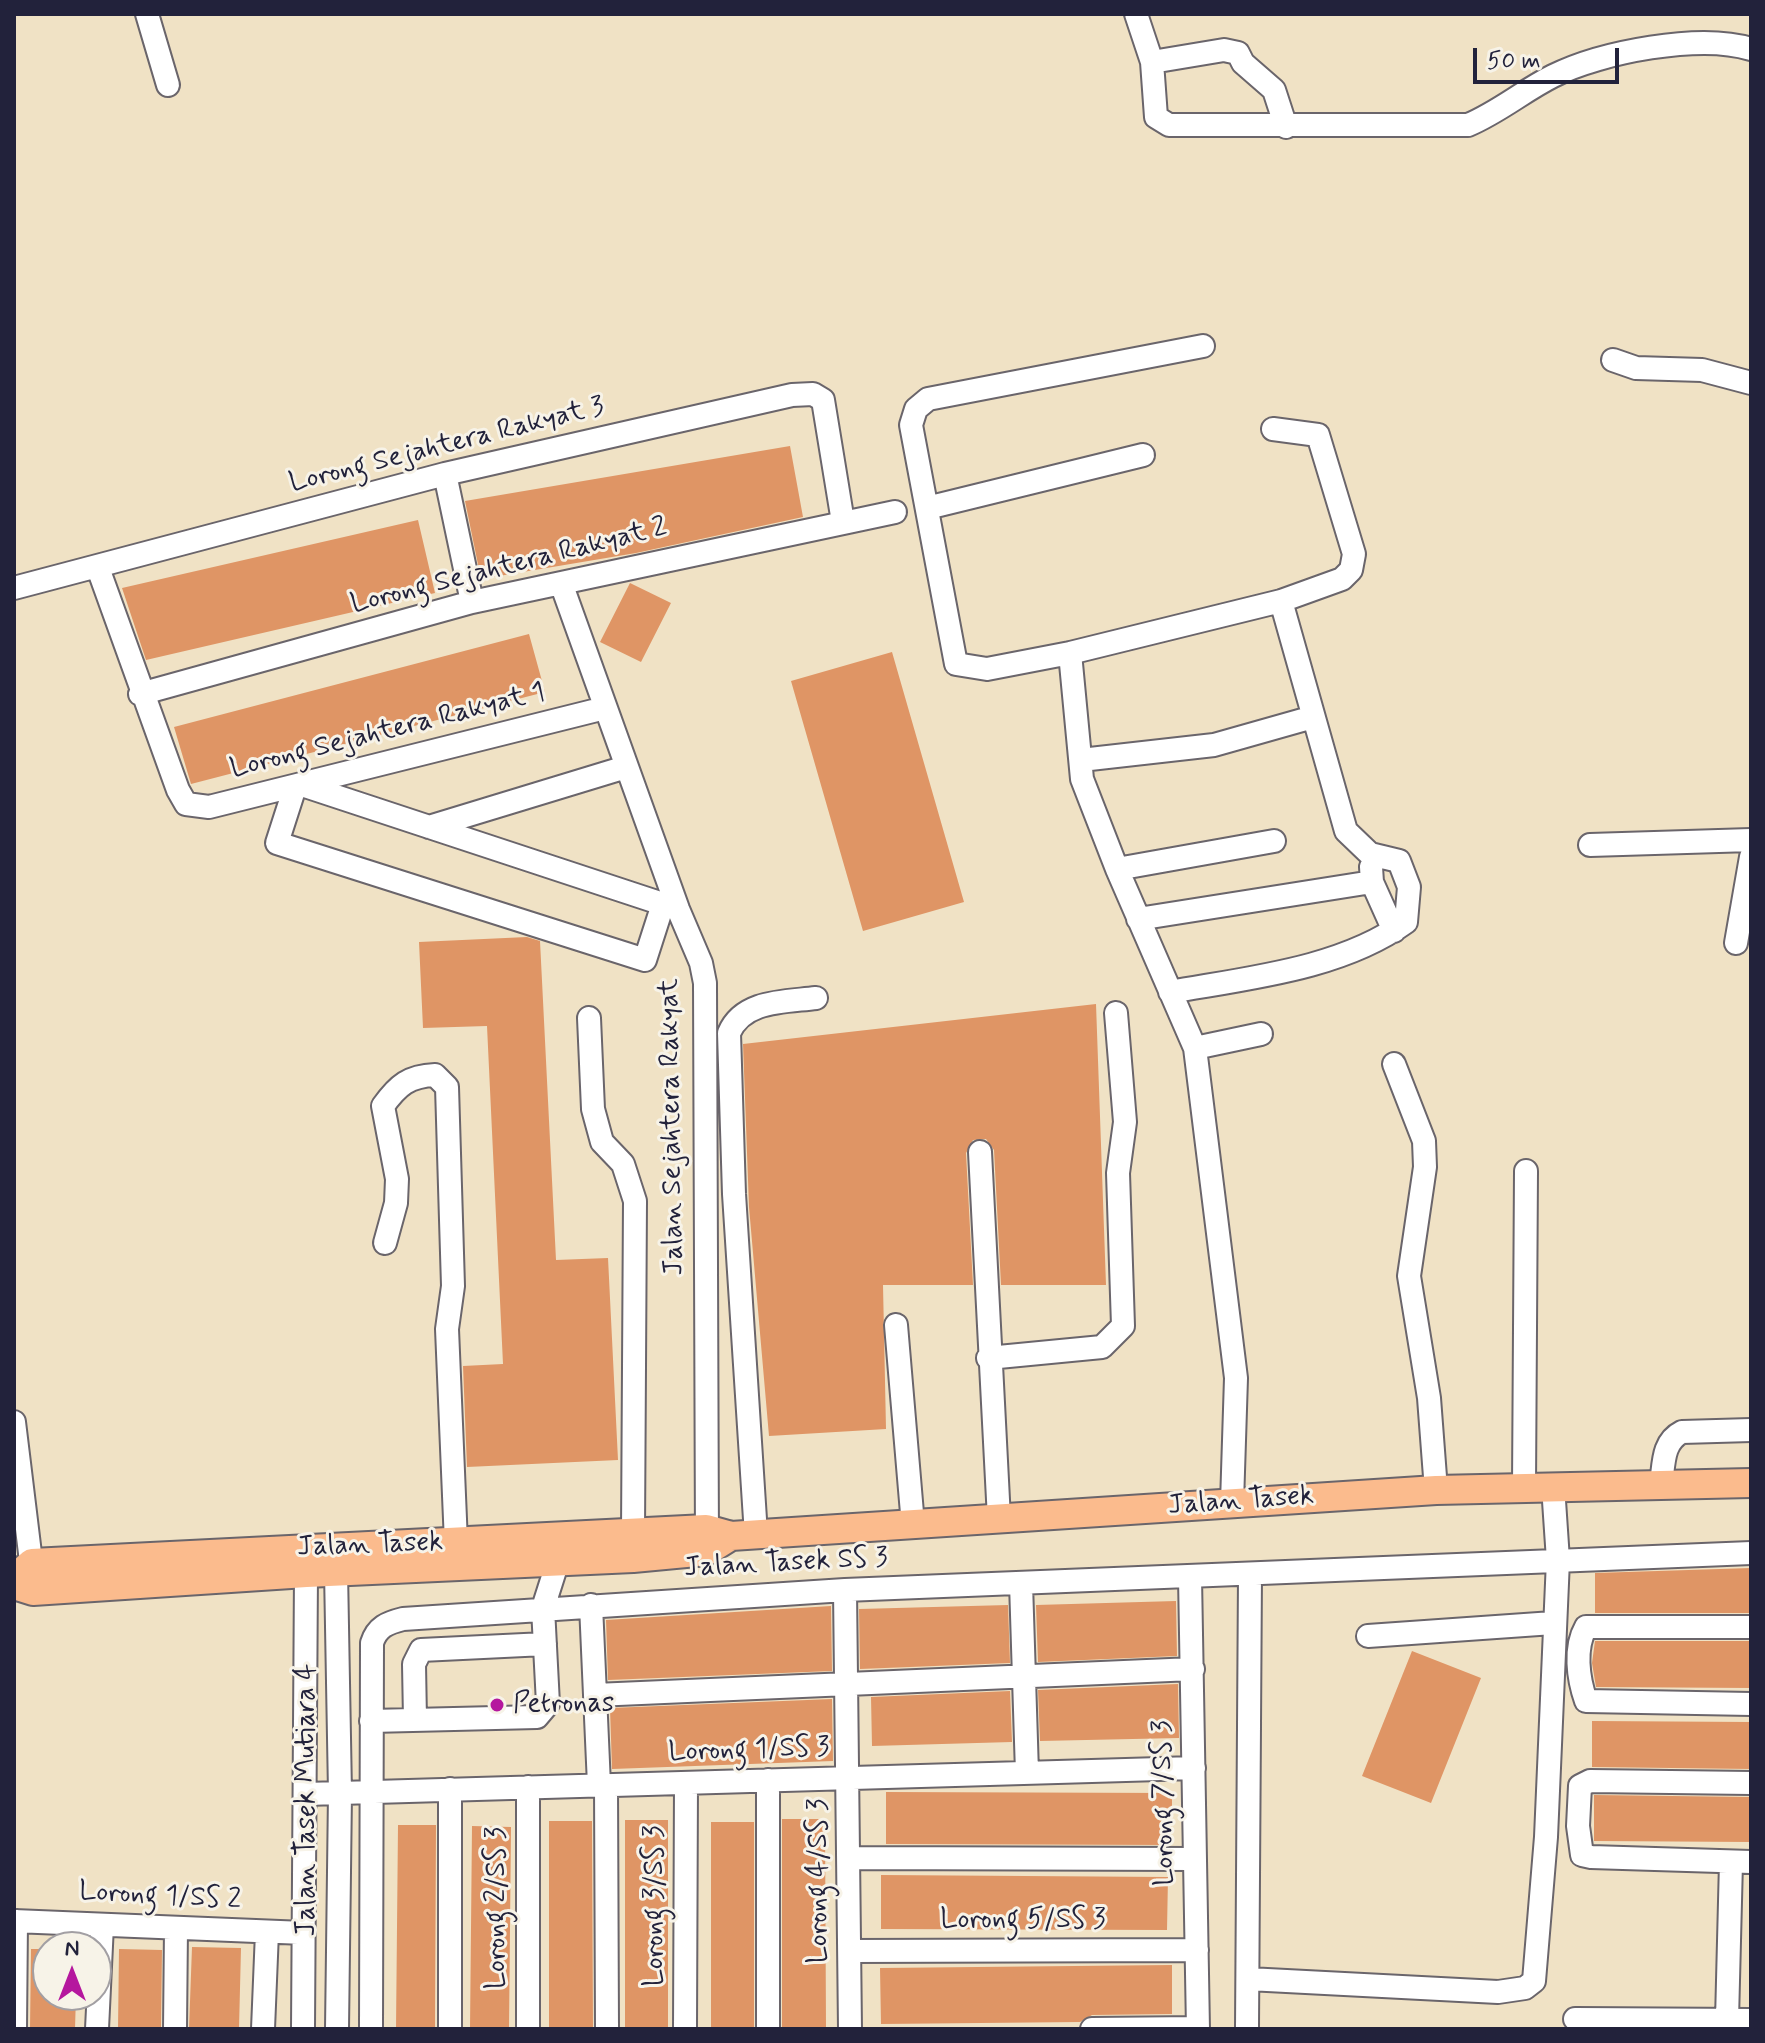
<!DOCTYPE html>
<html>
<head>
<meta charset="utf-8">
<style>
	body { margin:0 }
	#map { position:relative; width:1765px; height:2043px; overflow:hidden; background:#f0e2c5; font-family:Mynerve,sans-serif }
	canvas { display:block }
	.frame { position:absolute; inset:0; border:16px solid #22223b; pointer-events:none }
	.north { position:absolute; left:32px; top:1931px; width:80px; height:80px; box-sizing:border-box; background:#f7f3e8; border:2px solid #a29fa3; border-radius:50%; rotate:0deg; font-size:22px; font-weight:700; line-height:32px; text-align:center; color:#22223b }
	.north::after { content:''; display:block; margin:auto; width:28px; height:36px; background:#b5179e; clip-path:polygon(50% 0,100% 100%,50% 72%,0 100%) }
	.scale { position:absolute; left:1473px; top:48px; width:146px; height:36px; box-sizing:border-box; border:4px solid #22223b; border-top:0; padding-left:10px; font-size:24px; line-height:28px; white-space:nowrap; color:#22223b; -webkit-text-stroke:6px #f7f3e8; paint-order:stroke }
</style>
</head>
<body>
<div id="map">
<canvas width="1765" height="2043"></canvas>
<div class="frame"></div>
<div class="north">N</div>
<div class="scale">50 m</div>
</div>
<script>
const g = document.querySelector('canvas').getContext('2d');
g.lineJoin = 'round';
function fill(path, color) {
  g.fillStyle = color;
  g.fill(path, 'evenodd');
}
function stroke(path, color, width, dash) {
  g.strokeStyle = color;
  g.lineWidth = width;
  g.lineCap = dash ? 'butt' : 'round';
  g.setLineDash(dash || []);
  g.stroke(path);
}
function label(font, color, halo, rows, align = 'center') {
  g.font = font + ' Mynerve,sans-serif';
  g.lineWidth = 6;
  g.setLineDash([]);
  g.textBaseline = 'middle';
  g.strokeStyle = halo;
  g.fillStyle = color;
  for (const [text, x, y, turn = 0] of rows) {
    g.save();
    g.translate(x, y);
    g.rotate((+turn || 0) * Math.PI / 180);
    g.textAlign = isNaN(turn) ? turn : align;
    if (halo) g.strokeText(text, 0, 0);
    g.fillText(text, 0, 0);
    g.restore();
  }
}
fill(new Path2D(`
	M790,446L803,517L636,553L481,579L465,501Z
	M418,520L435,593L146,660L122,588Z
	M630,583L671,603L641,662L600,642Z
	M529,634L545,692L191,784L174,727Z
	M892,652L964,902L863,931L791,681Z
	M527,937L540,941L556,1260L608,1258L618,1460L467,1467L463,1366L503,1364L487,1026L423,1028L419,942Z
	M1096,1004L1106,1285H1001L994,1150L986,1139L973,1140L966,1153L973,1285H883L886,1429L769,1436L749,1207L743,1044Z
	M1751,1568V1613H1595V1573Z
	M1176,1601L1177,1656L1038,1662L1036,1605Z
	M1008,1605L1010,1663L860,1669L859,1609Z
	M831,1606L832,1671L608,1680L606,1620Z
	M1595,1641H1751V1688L1596,1687L1592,1663Z
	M1412,1651L1481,1678L1431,1803L1362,1776Z
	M1178,1684L1179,1738L1040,1741L1038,1690Z
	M1010,1691L1012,1742L872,1746L871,1697Z
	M832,1699L833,1761L612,1769L610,1708Z
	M1592,1721L1751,1722V1769L1592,1767Z
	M886,1792L1172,1793V1845L886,1844Z
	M1594,1795L1751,1797V1842L1594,1841Z
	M782,1819H825L826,2029H782Z
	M625,1820H668V2029H625Z
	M549,1821H592L593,2029H549Z
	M711,1822H754V2029H711Z
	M398,1825H436L435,2029H396Z
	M472,1826L511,1827L509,2029H470Z
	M881,1875L1168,1877L1167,1930L881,1929Z
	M192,1947L241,1948L239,2029H189Z
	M31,1949H48V1995H76L75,2029H30Z
	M119,1949L162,1950L161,2029H118Z
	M1172,1965V2014L1092,2015L1080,2022L881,2024L880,1968Z`), '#df9565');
const minor = new Path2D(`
	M147,14L168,85
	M1136,14L1152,62L1156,117L1169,125H1468C1499,112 1523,91 1553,76C1601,52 1700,33 1751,49
	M1152,62L1224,50L1238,53L1243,63L1274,90L1286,127
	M1203,346L928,399L916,409L911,425L956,664L987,669L1070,653L1281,601L1342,579L1351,570L1354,554L1318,435L1273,429
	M1613,360L1636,368L1702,370L1751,383
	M445,474L472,602
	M927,508L1143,455
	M98,568L178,790L186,804L209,807L605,708
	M561,583L678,909L701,963L705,983L707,1546
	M14,588L445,474L792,395L813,394L823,400L843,522
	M1070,653L1082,779L1117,869L1195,1048L1236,1378L1232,1503
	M140,694L472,602L895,512
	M1081,760L1214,745L1313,717
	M305,786L675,908
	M295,787L277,843L645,960L663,904
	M429,827L626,767
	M1590,845L1751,840
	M1371,867L1372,882L1394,931
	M1117,869L1274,841
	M1138,919L1372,882
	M1736,943L1751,857
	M1170,992C1248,978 1341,969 1406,922L1409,887L1399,861L1370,854L1346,831L1281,601
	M589,1018L593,1109L602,1142L623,1164L635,1201L633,1532
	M1195,1048L1261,1034
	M1394,1064L1424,1141L1425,1167L1409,1276L1429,1398L1436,1490
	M980,1152L999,1519
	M385,1243L396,1203L397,1179L383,1106C398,1085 409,1076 435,1075L447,1087L453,1286L447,1329L456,1543
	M896,1325L913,1525
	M988,1358L1102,1347L1123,1326L1118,1173L1125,1122L1116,1013
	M14,1422L33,1578
	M1661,1484C1664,1464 1662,1442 1682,1432L1751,1430
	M1524,1486L1526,1171
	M756,1535L734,1194L729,1033C743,1000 784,1002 816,998
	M336,1571L340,1793L337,2029
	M1190,1577L1198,2029
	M1021,1583L1027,1773
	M845,1590L850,2029
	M591,1605L599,1785
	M1751,1627H1586C1574,1648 1578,1678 1586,1701L1751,1704
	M1368,1636L1553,1623
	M595,1695L1193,1669
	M415,1720L414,1664L421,1650L545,1644
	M371,1721L537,1717L548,1704L543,1608L557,1564
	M768,1780V2029
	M1751,1783L1590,1781L1580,1786L1578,1826L1582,1855L1591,1857L1751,1862
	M606,1785L607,2029
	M528,1787V2029
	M450,1789V2029
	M306,1794L1194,1768
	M850,1858L1195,1859
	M14,1921L304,1933
	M850,1951L1197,1950
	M1248,1979L1498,1992L1525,1988L1534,1981L1546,1837L1558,1560L1553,1486
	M1575,2019L1751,2020
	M1727,2020L1731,1862
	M15,2029L16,1921
	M97,2029L102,1925
	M175,2029L176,1928
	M263,2029L267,1932
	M303,2029L306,1573
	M371,2029L372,1643C377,1627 387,1623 403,1619L845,1590L1751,1553
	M685,2029L686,1783
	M1092,2029L1198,2028
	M1247,2029L1250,1575`);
const major = new Path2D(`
	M14,1579L32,1563L706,1529L731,1536L1436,1490L1751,1483
	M14,1585L33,1591L306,1573L633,1558L707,1551L731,1536`);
stroke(minor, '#6a656b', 26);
stroke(major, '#6a656b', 32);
stroke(minor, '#fff', 22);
stroke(major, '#fbbb8d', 28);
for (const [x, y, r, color] of [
	[497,1705,8,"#b5179e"]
]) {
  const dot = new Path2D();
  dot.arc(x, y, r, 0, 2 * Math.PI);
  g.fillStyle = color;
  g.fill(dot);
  stroke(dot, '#f7f3e8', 3);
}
label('28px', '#22223b', '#f7f3e8', [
	["Lorong Sejahtera Rakyat 3",447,446,-14],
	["Lorong Sejahtera Rakyat 2",509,567,-14],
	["Lorong Sejahtera Rakyat 1",388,732,-14],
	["Jalan Sejahtera Rakyat",673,1127,-91],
	["Jalan Tasek",1241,1502,-4],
	["Jalan Tasek",370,1546,-2],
	["Jalan Tasek SS 3",786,1564,-3],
	["Lorong 1/SS 3",749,1751,-2],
	["Jalan Tasek Mutiara 4",308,1800,-90],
	["Lorong 7/SS 3",1165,1803,-91],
	["Lorong 4/SS 3",820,1881,-90],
	["Lorong 1/SS 2",160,1897,3],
	["Lorong 3/SS 3",656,1906,-90],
	["Lorong 2/SS 3",498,1908,-90],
	["Lorong 5/SS 3",1023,1921]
]);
label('28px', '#22223b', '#f7f3e8', [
	["Petronas",513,1705]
], 'left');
</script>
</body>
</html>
